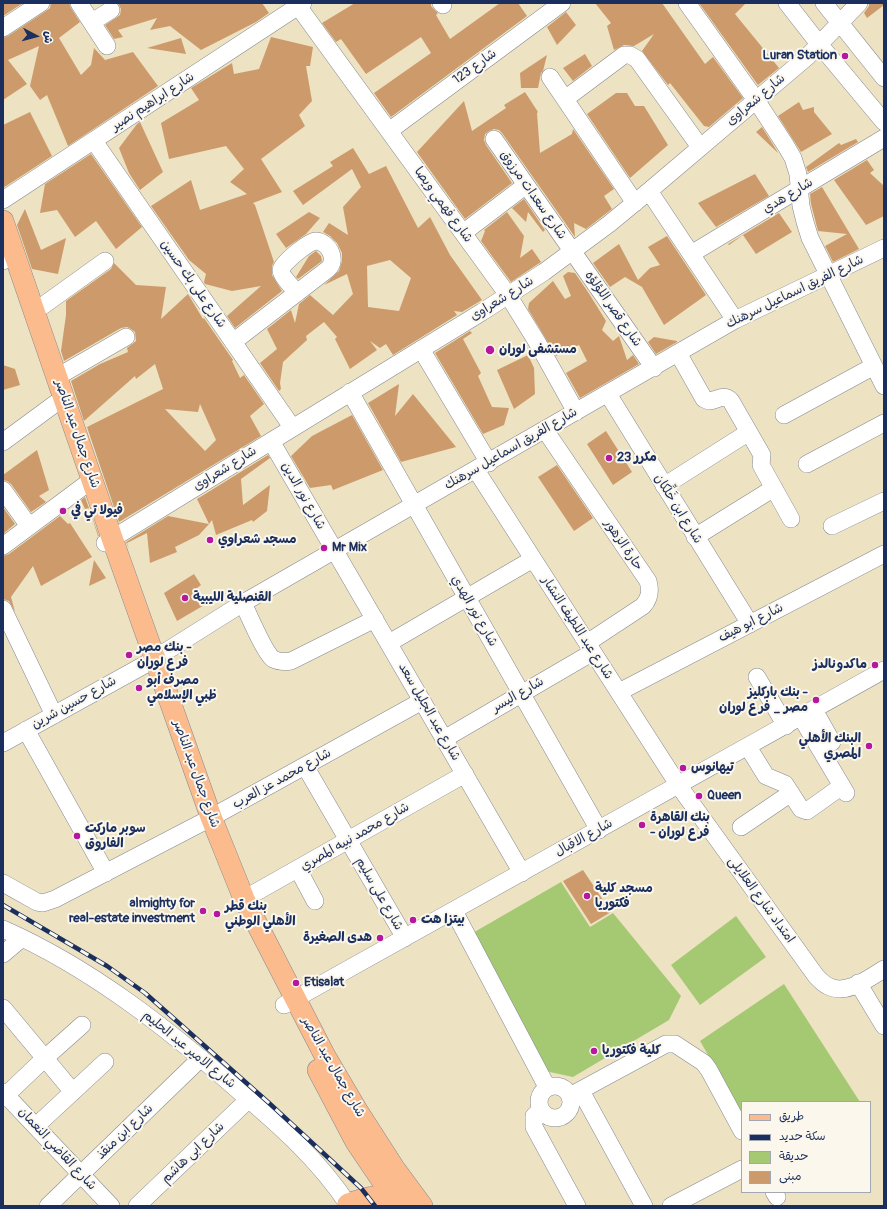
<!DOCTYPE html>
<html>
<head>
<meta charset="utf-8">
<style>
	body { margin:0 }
	#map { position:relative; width:887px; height:1209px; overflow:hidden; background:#ede2c2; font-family:Pangolin,"Playpen Sans Arabic",sans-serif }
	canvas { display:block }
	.frame { position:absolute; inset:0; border:4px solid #1b2f5e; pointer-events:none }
	.legend { position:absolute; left:741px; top:1101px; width:130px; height:92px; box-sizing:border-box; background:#fbf7ec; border:1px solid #a1a7b3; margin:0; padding:5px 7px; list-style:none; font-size:12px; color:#1b2f5e }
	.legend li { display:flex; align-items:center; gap:8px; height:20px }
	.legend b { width:20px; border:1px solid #a1a7b3 }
	.north { position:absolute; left:16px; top:16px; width:40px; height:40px; -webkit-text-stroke:3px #fbf7ec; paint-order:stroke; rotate:96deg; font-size:11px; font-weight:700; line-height:16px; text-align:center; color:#1b2f5e }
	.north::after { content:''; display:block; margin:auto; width:14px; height:18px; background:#1b2f5e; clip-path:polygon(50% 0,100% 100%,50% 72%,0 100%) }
</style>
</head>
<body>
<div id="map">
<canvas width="887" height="1209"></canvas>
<div class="frame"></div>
<ul class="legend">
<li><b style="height:5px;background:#fbbb8d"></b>طريق</li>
<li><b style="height:5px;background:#1b2f5e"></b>سكة حديد</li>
<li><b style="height:11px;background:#a5c973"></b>حديقة</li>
<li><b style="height:11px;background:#cd9b6b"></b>مبنى</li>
</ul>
<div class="north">ش</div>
</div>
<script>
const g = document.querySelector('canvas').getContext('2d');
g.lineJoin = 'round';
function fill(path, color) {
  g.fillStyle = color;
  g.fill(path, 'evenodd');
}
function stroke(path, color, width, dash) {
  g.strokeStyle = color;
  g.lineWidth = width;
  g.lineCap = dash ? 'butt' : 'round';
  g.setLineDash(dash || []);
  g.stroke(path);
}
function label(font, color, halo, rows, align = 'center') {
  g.font = font + ' Pangolin,"Playpen Sans Arabic",sans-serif';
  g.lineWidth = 4;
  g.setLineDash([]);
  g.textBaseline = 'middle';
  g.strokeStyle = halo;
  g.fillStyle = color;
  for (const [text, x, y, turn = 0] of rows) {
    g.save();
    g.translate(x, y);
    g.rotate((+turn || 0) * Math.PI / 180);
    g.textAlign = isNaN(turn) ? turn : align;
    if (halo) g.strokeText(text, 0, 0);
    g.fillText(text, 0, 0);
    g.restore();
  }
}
fill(new Path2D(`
	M561,882L590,927L613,913L681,996L669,1020L573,1077L545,1071L471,934Z
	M736,916L766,957L700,1005L671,965Z
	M784,984L860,1102H742V1114L700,1041Z`), '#a5c973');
fill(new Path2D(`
	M3,3H23L3,16Z
	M51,3H69L71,8L80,22L59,38L81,75L91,65L94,48L105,60L133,52L158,86L68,146L47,95L40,100L30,86L39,46L8,60L27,84L3,100V38L8,36L46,11L50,8Z
	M118,3H262L269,13L256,22L201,50L170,26L150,30L157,18L118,30L123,37L114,39L105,25L120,15L121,9Z
	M355,3H431V6L438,13L436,15L450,39L500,3H518L527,16L391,117L374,93L431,53L421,37L366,74L341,39L336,42L322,23Z
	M595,3H662L705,64L713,57L743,98L709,127L704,126L670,83L668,85L642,51L654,34L634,46L624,45L614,50L607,26L611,23Z
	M699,3H746L735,14L779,68L758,85Z
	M869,3H884V5L867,18L864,13L869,6Z
	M566,12L576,25L557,45L547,27Z
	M271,37L313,47L310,66H306L312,101L299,115L305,126L261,159L282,192L253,203L255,205L274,262L272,266V275L282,291L235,328L227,316L261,286L232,291L205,284L204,282L206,274L189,260L151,206L191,180L200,210L247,194L230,182L244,169L226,146L169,159L161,123L199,100L191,88L232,63L234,74L259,69Z
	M181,38L186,54L147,48Z
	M585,54L592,66L573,81L563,68Z
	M547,55L543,71L541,73L538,88H521L520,73Z
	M525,92L538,112L537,113L540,153L572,134L573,129L614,189L604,196L612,209L586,229L574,223L575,237L502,133L499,130L494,129L489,131L485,134L484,140L486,145L512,183L465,219L417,152L464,101L472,131L506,108L504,105Z
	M616,93H627L635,106H644L668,145L630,178L587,114Z
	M799,102L803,110L814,107V112L832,134L801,152L778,116Z
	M30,112L52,156L3,188V125Z
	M140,122L163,172L140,190L129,173L119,148L137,124Z
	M762,127L777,151L778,153L756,132Z
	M856,139L858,142L808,172L806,167L839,143L841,145Z
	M353,148L369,174L386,166L418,228L430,217L450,255L482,300L462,312L454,311L457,315L393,355L386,344L380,348L370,341L377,350L350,369L335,339L337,337L324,322L306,336L307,340L283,362L280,383L281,389L279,391L260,363L277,349L267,329L291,310L295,323L299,304L310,295L333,315L353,294L347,274L324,285L339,271L342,261V253L337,243L330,236L323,232L329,223L348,235L343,207L361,187L352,169L303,205L293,191L333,166L330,162ZM390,260L411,278L399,311L368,307L367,266Z
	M91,154L142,227L116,249L96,221L75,237L57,210L40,213L45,184Z
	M867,160L874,170L870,173L884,186V216L866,225L834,180Z
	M755,174L769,196L716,227L698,203Z
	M822,187L859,249L833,262L825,246L847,234L818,231L811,204L810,194Z
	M524,199L545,230L543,232L528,212L526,222L512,208Z
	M25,209L41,250L66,238L58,274L32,269L17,225Z
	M309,212L320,218L306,234L286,248L276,234Z
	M507,212L524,236L520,258L532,249L541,262L511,282L481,241L485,231L484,230Z
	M779,213L792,232L756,254L743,235L729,245L728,244Z
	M667,236L706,295L664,325L642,287L625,277L610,287L593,263L619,244L638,280L650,268L660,265L648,247Z
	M316,251L321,256L322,261L298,279L296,277L309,256Z
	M114,263L136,285L166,287L161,319L188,294L203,319L204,318L233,360L232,361L240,378L244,375L264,404L250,416L261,436L119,522L87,427L163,389L155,364L136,379L135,376L84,421L71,381L100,364L128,352L127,348L136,341L135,332L131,329L127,327L121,328L64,361L61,351L66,315V301L111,269ZM200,404L216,440L205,451L165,409L198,412Z
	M568,272L575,273L588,292L606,321L602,330L613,341L619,336L627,360L633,355L639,364L580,398L566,373L587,361L579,345L556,356L528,309L529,303L553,281L565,299L571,296L563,276Z
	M470,331L472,333L463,339L481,373L478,376L492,407L509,408L504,425L483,434L435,353Z
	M654,337L677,341V342L656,354L648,342Z
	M528,355L534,368L535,394L514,409L497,370Z
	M3,365L15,369L20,385L3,390Z
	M399,384L395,416L413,394L456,447L401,462L368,403Z
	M352,415L383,470L333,490L331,485L310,488L291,456L312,436Z
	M606,431L632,472L613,485L587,444Z
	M37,450L49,490L39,496L46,502L31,512L11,484L7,481L3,480V475Z
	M268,455L270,458L241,479L243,505L270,485L267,511L253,522L252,520L216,535L212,520L209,524L197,499Z
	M557,465L593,518L574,531L538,477Z
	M85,497L99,536H98L89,508L85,509L81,500Z
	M3,507L15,524L3,534Z
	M60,516L68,524L70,523L92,557L41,586L33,566L11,597L15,612L9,601L3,599V556L9,554Z
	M168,516L209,524L199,535L175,547L177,552L150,563L147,533L127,543L129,549L126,542Z
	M94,560L106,578L89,586Z
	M194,574L201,585L197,588L206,604L177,621L164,593Z
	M583,870L611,912L591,924L563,881Z`), '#cd9b6b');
const minor = new Path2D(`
	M79,3L107,46
	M441,3L443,5
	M687,3L756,100L786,146L793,158L798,174L801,206L805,222L810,238L884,386
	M787,3L819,44L884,122
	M824,3L884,78
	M298,6L508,295L537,342L576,412
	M92,22L111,10
	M3,28L41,3
	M550,77L635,203
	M565,99L624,55H630L637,59L700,147
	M389,131L562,3
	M494,139L654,368
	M94,141L292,427
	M649,191L735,320
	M3,200L303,3
	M463,233L526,185
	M691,254L884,138
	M3,261L14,252
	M34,312L105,261
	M233,342L328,269C338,260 329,242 316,241C309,241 282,263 281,270C281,276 293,288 297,293
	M421,349L489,463
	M678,353L704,399L709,401C718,400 724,393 731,401L762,455L761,465L791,519
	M57,377L126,337
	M350,392L599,830
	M608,394L750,624
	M784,415L874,366
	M545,430L648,581C651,591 650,598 643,606L587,643
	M271,441L522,873
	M3,442L56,403
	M807,464L884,423
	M476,470L679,786L816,976C819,979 823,984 828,986C846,996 869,978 884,969
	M664,486L749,432
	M3,490L29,526
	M832,526L884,501
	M695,537L774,488
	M105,543L482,312L544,272L609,224L649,191L807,57L859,3
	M3,546L85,485
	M243,603C249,615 264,652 273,659C279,662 285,662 291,661L375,619
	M3,609L54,715
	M389,643L533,559
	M757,677L786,726
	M619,692L884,554
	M814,710L832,742
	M801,717L846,793
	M26,730L106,873
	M444,739L593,652
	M3,743L146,664L243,603L735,320L884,248
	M748,747L766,776L785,784L801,809L807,811L842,786
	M305,766L405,938
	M741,827L791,793
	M298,869L315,901
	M3,883L37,902L43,903L55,899L205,821L422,701
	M244,899L465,774
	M454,911L547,1087
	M3,929C91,968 167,1028 239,1091C279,1125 320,1161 349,1206
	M3,954L22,938
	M858,983L884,1026
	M284,1005L884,670
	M3,1008L73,1092
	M539 1102a16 16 0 1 1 32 0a16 16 0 1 1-32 0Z
	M581,1091L644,1206
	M3,1092L111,1206
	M570,1096L666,1044H675L704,1063L709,1070L742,1131
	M3,1098L45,1058L82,1025
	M540,1110L534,1116V1127L577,1206
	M36,1126L105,1062
	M774,1192L777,1197
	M48,1206L201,1058
	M137,1206L249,1099
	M671,1206L742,1169`);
const major = new Path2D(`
	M3,221L112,538L211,817L244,899L325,1056L358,1112L394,1168L422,1206
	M318,1070L356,1142L381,1179L402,1206
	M348,1204C367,1197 385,1193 404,1199`);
stroke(minor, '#848890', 18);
stroke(major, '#848890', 22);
stroke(minor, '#fff', 17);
stroke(major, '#fbbb8d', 21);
const rail = new Path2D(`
	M3,905L107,966L145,993L269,1103L361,1188L375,1206`);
stroke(rail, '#1b2f5e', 4.5);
stroke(rail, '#fbf7ec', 3, [9]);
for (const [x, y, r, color] of [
	[845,56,4,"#b5179e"],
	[490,350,5,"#b5179e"],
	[609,458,4,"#b5179e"],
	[63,511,4,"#b5179e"],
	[210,540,4,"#b5179e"],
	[324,548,4,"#b5179e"],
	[185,598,4,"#b5179e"],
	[129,655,4,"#b5179e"],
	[875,665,4,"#b5179e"],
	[139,688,4,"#b5179e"],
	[816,700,4,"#b5179e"],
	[869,746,4,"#b5179e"],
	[683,768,4,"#b5179e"],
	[699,796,4,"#b5179e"],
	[642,825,4,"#b5179e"],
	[77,836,4,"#b5179e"],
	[587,896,4,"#b5179e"],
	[203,911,4,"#b5179e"],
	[217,914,4,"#b5179e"],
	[413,920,4,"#b5179e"],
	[380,938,4,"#b5179e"],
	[296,983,4,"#b5179e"],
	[594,1051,4,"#b5179e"]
]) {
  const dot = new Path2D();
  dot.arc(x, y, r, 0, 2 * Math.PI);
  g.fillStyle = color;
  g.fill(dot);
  stroke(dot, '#fbf7ec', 1.5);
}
label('bold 13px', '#1b2f5e', '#fbf7ec', [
	["Luran Station",837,56,"right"],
	["مستشفى لوران",499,350],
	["23 مكرر",617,458],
	["فيولا تي في",71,511],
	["مسجد شعراوي",218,540],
	["Mr Mix",332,548],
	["القنصلية الليبية",193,598],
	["بنك مصر -",137,648],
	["فرع لوران",137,663],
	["ماكدونالدز",867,665,"right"],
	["مصرف أبو",147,681],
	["ظبي الإسلامي",147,696],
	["بنك باركليز -",808,693,"right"],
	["مصر _ فرع لوران",808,708,"right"],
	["البنك الأهلي",861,739,"right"],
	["المصري",861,754,"right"],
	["تيهانوس",691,768],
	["Queen",707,796],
	["بنك القاهرة",650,818],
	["- فرع لوران",650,833],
	["سوبر ماركت",85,829],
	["الفاروق",85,844],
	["مسجد كلية",595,889],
	["فكتوريا",595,904],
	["almighty for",195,904,"right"],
	["real-estate investment",195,919,"right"],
	["بنك قطر",225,907],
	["الأهلي الوطني",225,922],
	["بيتزا هت",421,920],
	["هدى الصغيرة",372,938,"right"],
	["Etisalat",304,983],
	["كلية فكتوريا",602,1051]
], 'left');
label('13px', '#1b2f5e', '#fbf7ec', [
	["شارع 123",475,67,-36],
	["شارع شعراوى",756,100,-40],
	["شارع ابراهيم نصير",153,102,-33],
	["شارع سعدات مرزوق",533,195,55],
	["شارع هدي",788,196,-31],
	["شارع فهمي ويصا",443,205,54],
	["شارع على بك حسين",193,284,55],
	["شارع الفريق اسماعيل سرهنك",795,292,-26],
	["شارع شعراوى",502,299,-32],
	["شارع قصر اللؤلؤه",613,309,55],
	["شارع جمال عبد الناصر",77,434,71],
	["شارع الفريق اسماعيل سرهنك",511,449,-30],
	["شارع شعراوى",225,469,-32],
	["شارع نور الدين",303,496,60],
	["شارع ابن خَلِّكان",678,509,58],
	["حارة الزهور",623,545,56],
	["شارع نور الهدي",474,611,60],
	["شارع ابو هيف",751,623,-27],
	["شارع عبد اللطيف النشار",577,628,57],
	["شارع اليسر",518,695,-30],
	["شارع حسين شرين",74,703,-29],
	["شارع عبد الجليل سعد",429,712,60],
	["شارع جمال عبد الناصر",196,774,70],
	["شارع محمد عز العرب",282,779,-29],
	["شارع محمد نبيه المصري",355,837,-30],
	["شارع الاقبال",584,838,-29],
	["شارع على سليم",379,894,60],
	["امتداد شارع العلايلى",761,900,54],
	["شارع الامير عبد الحليم",189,1050,39],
	["شارع جمال عبد الناصر",333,1067,60],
	["شارع ابن منقذ",125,1132,-44],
	["شارع القاضي النعمان",57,1149,47],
	["شارع ابى هاشم",193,1153,-44]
]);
</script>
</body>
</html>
